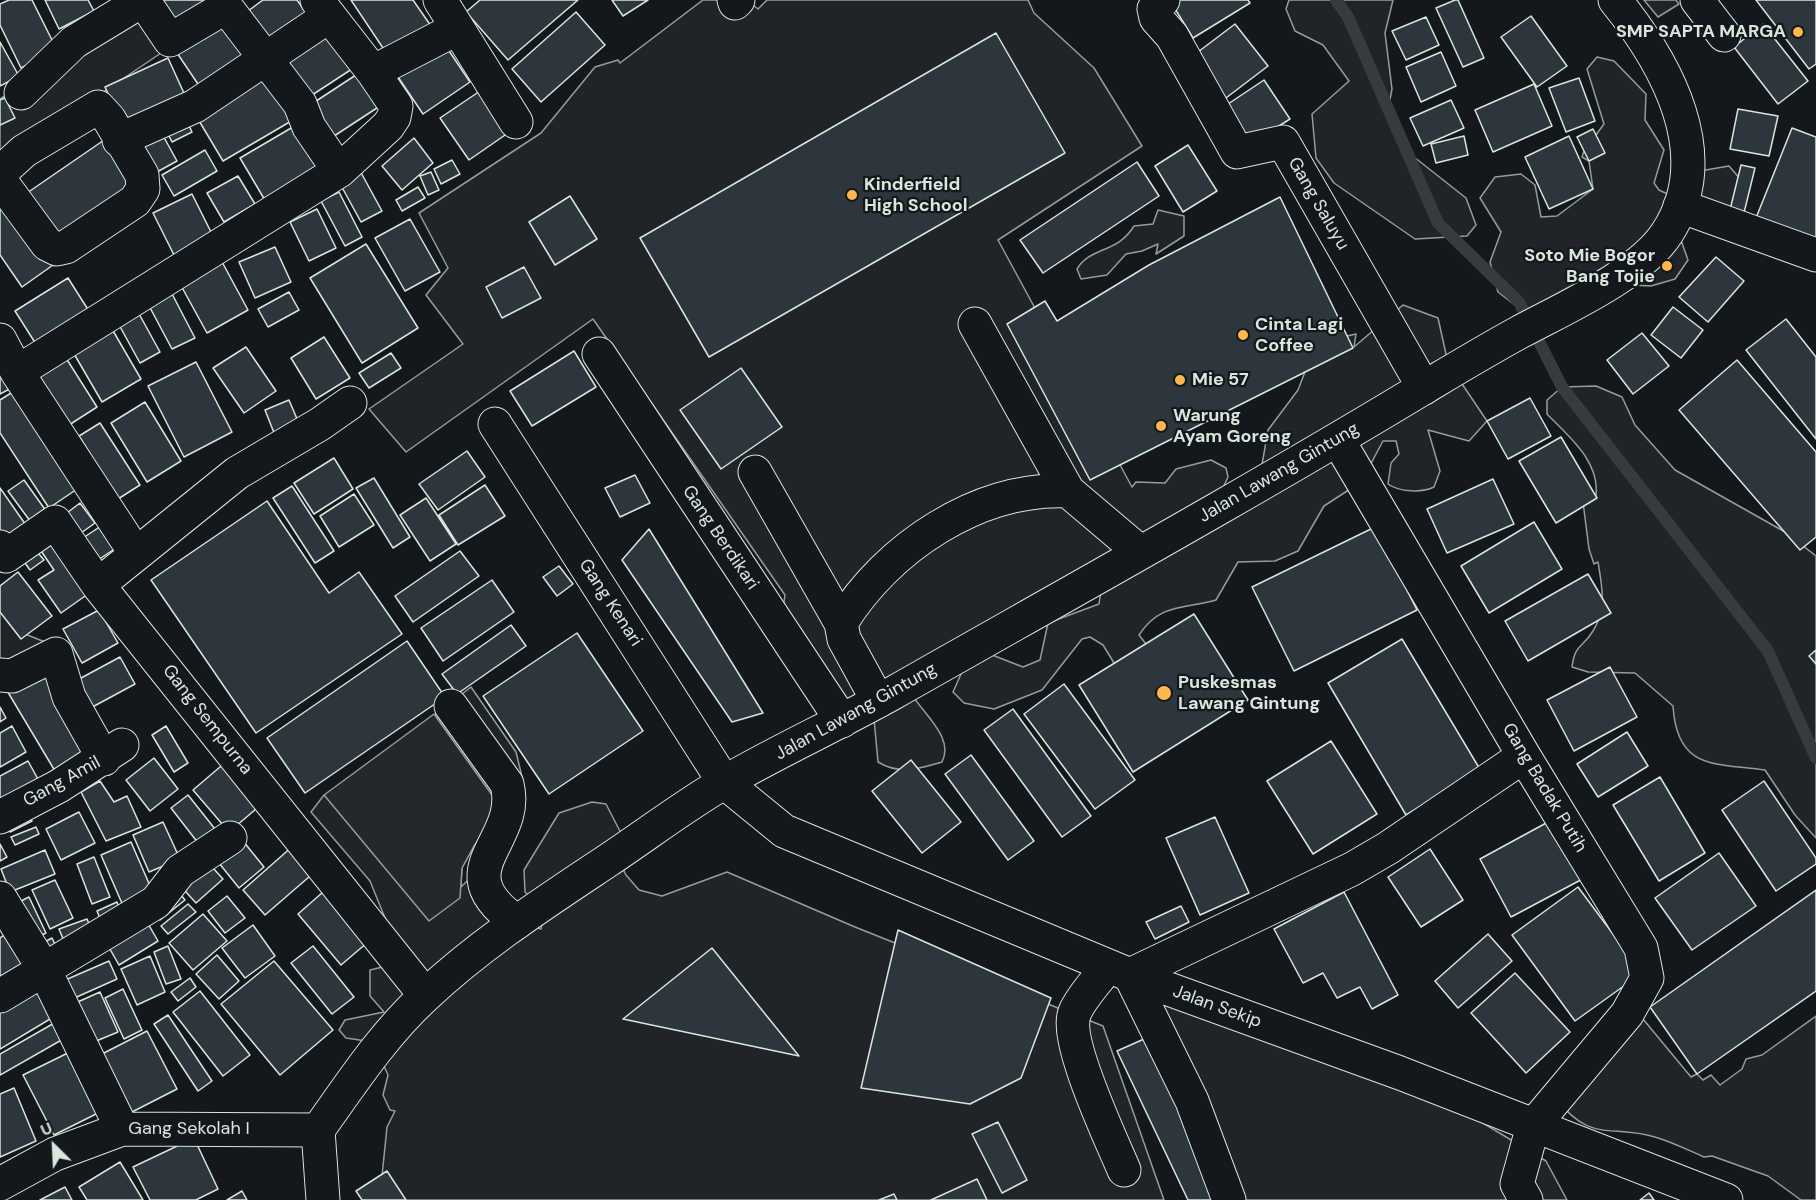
<!DOCTYPE html>
<html>
<head>
<meta charset="utf-8">
<style>
	body { margin:0 }
	#map { position:relative; width:1816px; height:1200px; overflow:hidden; background:#14181c; font-family:"DM Sans",sans-serif }
	canvas { display:block }
	.north { position:absolute; left:24px; top:1116px; width:60px; height:60px; -webkit-text-stroke:4px #14181c; paint-order:stroke; rotate:336deg; font-size:16px; font-weight:700; line-height:24px; text-align:center; color:#d8e6dc }
	.north::after { content:''; display:block; margin:auto; width:21px; height:27px; background:#d8e6dc; clip-path:polygon(50% 0,100% 100%,50% 72%,0 100%) }
</style>
</head>
<body>
<div id="map">
<canvas width="1816" height="1200"></canvas>
<div class="north">U</div>
</div>
<script>
const g = document.querySelector('canvas').getContext('2d');
g.lineJoin = 'round';
function fill(path, color) {
  g.fillStyle = color;
  g.fill(path, 'evenodd');
}
function stroke(path, color, width, dash) {
  g.strokeStyle = color;
  g.lineWidth = width;
  g.lineCap = dash ? 'butt' : 'round';
  g.setLineDash(dash || []);
  g.stroke(path);
}
function label(font, color, halo, rows, align = 'center') {
  g.font = font + ' "DM Sans",sans-serif';
  g.lineWidth = 4.5;
  g.setLineDash([]);
  g.textBaseline = 'middle';
  g.strokeStyle = halo;
  g.fillStyle = color;
  for (const [text, x, y, turn = 0] of rows) {
    g.save();
    g.translate(x, y);
    g.rotate((+turn || 0) * Math.PI / 180);
    g.textAlign = isNaN(turn) ? turn : align;
    if (halo) g.strokeText(text, 0, 0);
    g.fillText(text, 0, 0);
    g.restore();
  }
}
const green = new Path2D(`
	M703,0H747L758,9L767,0H1028L1034,13L1094,68L1142,146L998,240L1132,487L1136,482L1165,483L1176,469L1211,460L1226,468L1228,477L1217,501L1223,516L1233,518L1255,505L1268,430L1298,390L1316,343L1356,334L1354,347L1403,305L1438,318L1448,363L1487,421L1469,441L1428,430L1440,471L1434,487C1422,493 1399,492 1388,484L1391,463L1399,454L1396,441H1383L1361,482L1324,506L1298,551L1275,561L1238,562L1216,600C1184,609 1160,603 1139,635L1157,658L1161,676L1119,671L1103,645L1090,637L1082,639L1042,690L994,709L964,703L953,692L969,656L987,653L1023,667L1040,660L1048,623L1099,604L1101,590L1093,574L904,678C911,707 957,733 942,762C919,769 899,775 878,762L874,719L863,710L842,715L825,665L787,639L782,615L785,595L593,319L406,452L369,409L463,344L426,295L448,268L419,213L541,133L595,67L618,60L620,63Z
	M1289,0H1393L1385,33L1392,89L1387,115L1414,157L1466,198L1476,225L1467,236L1415,239L1334,183L1316,158L1312,114L1349,81L1323,45L1295,31L1286,9Z
	M1644,0H1676L1679,4L1658,17Z
	M143,10L164,51L0,162V99Z
	M1597,57L1614,61L1646,94L1645,120L1664,150L1654,183L1659,190L1674,197L1694,172L1729,166L1742,181L1727,222H1691L1677,229L1688,260L1675,279L1651,286L1607,284L1547,313L1520,309L1498,292L1490,262L1501,232L1480,198L1495,177L1521,174L1535,185L1541,217L1557,216L1593,189L1589,161L1582,157L1584,151L1604,124L1587,69Z
	M1158,210L1184,216V236L1156,254L1158,244L1142,251L1126,254L1107,275L1081,279L1077,269C1091,246 1117,254 1134,226L1153,224Z
	M1596,386L1622,397L1635,425L1675,470L1785,532L1816,556V838L1795,815L1765,770C1714,763 1677,770 1673,706L1635,673L1588,672L1572,667C1575,643 1583,648 1593,631C1607,609 1602,586 1598,562L1594,564L1589,549L1583,502L1596,496C1600,461 1569,437 1547,414V400L1562,387Z
	M0,611L15,630L45,642L0,666Z
	M471,687L516,752L523,781L474,846L462,868L461,887L467,881L496,892L517,922L541,929L544,910L525,892L524,870L559,813L592,802L606,804L624,839L620,863L626,875L639,890L662,896L727,872L855,927L1103,1026L1164,1200H393L382,1176L387,1127L395,1111L390,1110L383,1095L388,1075L379,1055L366,1041L346,1038L339,1030L345,1020L384,1012L370,996V970L395,964L400,955L370,881L311,812L324,795L330,797Z
	M1159,1002L1400,1073L1546,1161L1567,1200H1243Z
	M1638,1013L1691,1077L1697,1074L1703,1080L1711,1075L1720,1085L1742,1069L1746,1059L1762,1055L1816,1016V1200H1801L1768,1176L1712,1156L1704,1157C1688,1150 1672,1142 1655,1137C1610,1124 1590,1144 1555,1097L1566,1061L1579,1046L1615,1031Z`);
fill(green, '#202428');
stroke(green, '#939e99', 1.5);
const parking = new Path2D(`
	M434,714L502,809L474,846L462,868L460,898L429,921L324,795Z`);
fill(parking, '#24282b');
stroke(parking, '#939e99', 1.5);
stroke(new Path2D(`
	M1336,0L1348,17L1438,223L1519,302L1562,387L1768,651L1816,758`), '#363b3e', 12);
const building = new Path2D(`
	M9,0H32L57,50L21,68L0,25V4Z
	M45,0H88L94,11L59,29Z
	M153,0H212L167,31Z
	M263,0H297L307,14L268,41L248,11Z
	M351,0H413L431,26L387,54Z
	M480,0H578L508,60L466,12Z
	M612,0H648L623,16Z
	M1178,0H1248L1250,3L1193,38L1172,4Z
	M1455,0H1458L1484,58L1463,67L1436,8Z
	M1756,0H1816V64L1809,69Z
	M222,11L255,60L204,93L171,44Z
	M576,12L605,45L541,102L512,69Z
	M1531,16L1567,66L1537,87L1501,37Z
	M1426,17L1439,45L1406,60L1392,31Z
	M1235,24L1268,66L1222,101L1190,58Z
	M1763,24L1808,81L1778,104L1734,47Z
	M328,25L355,67L306,99L279,56Z
	M996,33L1065,153L709,357L640,238Z
	M0,42L19,76L0,86Z
	M445,45L470,82L423,114L398,77Z
	M1441,52L1456,86L1421,102L1406,67Z
	M168,58L188,102L125,131L105,87Z
	M362,71L383,104L328,140L307,107Z
	M264,72L293,120L223,161L195,114Z
	M1579,78L1595,121L1566,132L1549,88Z
	M1264,80L1290,119L1247,146L1222,108Z
	M1534,84L1552,126L1493,152L1475,110Z
	M480,91L508,133L469,160L440,118Z
	M5,98L15,118L0,125V100Z
	M1451,100L1464,128L1423,146L1410,118Z
	M1738,109L1778,116L1769,156L1730,149Z
	M184,115L192,132L172,142L164,126Z
	M298,124L327,173L269,207L240,158Z
	M1792,128L1816,137V253L1752,228Z
	M1593,129L1605,153L1589,161L1577,137Z
	M161,132L177,161L157,172L142,142Z
	M1464,136L1468,155L1436,163L1431,144Z
	M1569,136L1593,189L1549,209L1525,157Z
	M107,138L137,181L57,236L27,193Z
	M414,138L433,163L402,190L382,166Z
	M1188,145L1217,191L1183,212L1155,166Z
	M205,150L217,171L174,196L162,175Z
	M452,160L460,174L441,184L434,169Z
	M1137,162L1159,196L1043,273L1020,240Z
	M1741,165L1755,168L1741,225L1727,222Z
	M359,169L382,211L361,222L338,180Z
	M431,172L439,190L428,195L420,176Z
	M238,176L255,204L224,222L207,193Z
	M418,187L425,198L402,211L396,200Z
	M339,192L362,237L345,246L321,201Z
	M192,194L217,244L178,263L153,213Z
	M570,196L597,239L555,265L529,222Z
	M1280,197L1353,348L1090,480L1007,324L1045,301L1057,321L1149,265Z
	M5,198L53,265L22,287L0,255V202Z
	M317,209L336,248L309,261L290,222Z
	M410,219L440,272L405,291L375,238Z
	M366,244L418,328L362,363L310,278Z
	M275,247L291,282L255,298L239,262Z
	M1716,257L1744,281L1708,322L1679,297Z
	M221,260L248,310L207,333L179,282Z
	M524,267L541,298L502,318L486,287Z
	M68,278L94,319L41,352L15,311Z
	M170,290L195,338L172,349L147,302Z
	M289,292L299,310L268,327L258,309Z
	M1673,307L1703,330L1681,358L1651,335Z
	M138,312L160,352L140,363L118,323Z
	M1786,319L1816,357V439L1746,350Z
	M112,329L141,379L102,402L73,352Z
	M1642,333L1669,366L1633,394L1607,360Z
	M324,337L350,378L316,399L291,358Z
	M246,347L276,391L244,413L213,368Z
	M574,351L596,387L532,426L510,391Z
	M391,353L401,368L369,388L359,373Z
	M66,358L97,407L69,425L38,376Z
	M0,359L15,386L0,394Z
	M1737,360L1816,452V537L1800,550L1679,410Z
	M196,362L232,432L184,457L148,386Z
	M741,368L782,427L721,469L680,410Z
	M19,388L83,485L49,508L0,433V400Z
	M1530,398L1551,436L1508,459L1487,421Z
	M289,400L303,433L278,443L265,410Z
	M145,402L181,461L147,482L111,423Z
	M100,423L140,485L118,499L79,436Z
	M1561,437L1597,498L1556,523L1519,461Z
	M467,451L485,477L438,510L419,484Z
	M334,458L353,489L314,514L294,483Z
	M635,475L650,503L620,517L605,488Z
	M374,478L410,537L393,548L356,488Z
	M1493,479L1514,524L1447,553L1427,509Z
	M24,480L49,515L33,525L8,491Z
	M485,485L505,516L458,545L439,515Z
	M292,486L334,551L315,563L273,498Z
	M0,488L28,528L6,544L0,536Z
	M354,494L374,525L339,547L320,516Z
	M426,498L456,544L430,561L400,515Z
	M267,501L329,593L359,572L402,634L256,733L151,580Z
	M80,503L95,523L74,538L59,519Z
	M107,522L122,544L89,566L74,544Z
	M1534,522L1562,569L1489,613L1461,566Z
	M1375,527L1417,610L1294,671L1252,587Z
	M52,528L95,589L61,613L38,580L54,570L35,542Z
	M649,529L763,713L732,722L622,560Z
	M33,547L44,560L30,570L20,556Z
	M460,551L479,576L413,622L395,596Z
	M559,566L573,584L557,596L543,577Z
	M18,572L52,616L21,639L0,612V586Z
	M1588,574L1611,613L1528,661L1505,621Z
	M492,580L514,612L443,661L421,628Z
	M99,610L118,643L82,663L63,629Z
	M1194,614L1248,700L1133,772L1079,685Z
	M511,625L526,646L457,694L442,674Z
	M577,633L643,731L549,794L483,696Z
	M1402,639L1481,771L1406,815L1328,683Z
	M407,641L445,697L305,793L267,738Z
	M1816,650V664L1809,656Z
	M120,657L135,684L85,711L70,684Z
	M44,666L97,753L58,776L6,689Z
	M1610,667L1637,717L1574,751L1547,700Z
	M1064,684L1135,780L1095,809L1024,714Z
	M0,707L6,718L0,722Z
	M1013,709L1091,816L1062,837L984,730Z
	M12,726L26,752L0,767V733Z
	M166,726L188,763L174,772L152,735Z
	M1627,732L1648,766L1598,797L1577,764Z
	M1331,741L1377,814L1313,854L1267,781Z
	M971,755L1034,841L1008,860L945,774Z
	M154,758L178,789L150,811L126,780Z
	M911,760L961,822L922,853L872,791Z
	M28,761L39,781L0,800V776Z
	M227,761L263,803L229,832L193,790Z
	M1660,777L1705,853L1659,881L1613,805Z
	M100,781L114,802L127,796L141,827L106,841L81,792Z
	M1764,781L1816,858V864L1776,891L1722,810Z
	M188,795L219,834L202,848L171,808Z
	M28,811L32,821L10,832L5,823Z
	M79,812L95,843L61,860L46,829Z
	M1559,816L1590,875L1511,917L1480,859Z
	M1215,817L1249,893L1200,915L1166,838Z
	M163,822L180,859L149,872L133,835Z
	M36,827L39,834L15,845L11,837Z
	M239,836L264,867L239,888L215,858Z
	M131,842L154,895L124,908L101,855Z
	M0,844L7,857L0,861Z
	M294,845L317,870L265,915L243,890Z
	M1430,849L1463,900L1421,927L1388,877Z
	M45,850L55,874L10,892L1,869Z
	M1719,853L1756,906L1692,950L1655,898Z
	M94,857L110,897L92,904L77,864Z
	M203,857L223,879L196,903L176,881Z
	M55,880L73,918L50,929L32,890Z
	M331,885L375,936L341,965L298,914Z
	M1578,887L1642,973L1575,1021L1512,935Z
	M177,890L185,900L160,920L152,910Z
	M1816,890V991L1697,1074L1650,1007Z
	M1344,892L1398,995L1372,1009L1360,987L1337,998L1323,973L1303,983L1274,929Z
	M227,896L245,918L225,933L208,911Z
	M29,897L46,933L34,939L17,903Z
	M117,902L123,918L103,926L97,911Z
	M188,904L196,912L168,934L161,926Z
	M1181,906L1189,922L1155,939L1146,922Z
	M203,914L227,941L193,970L169,943Z
	M143,915L158,941L119,965L103,937Z
	M87,919L94,936L66,946L59,929Z
	M253,925L275,956L245,978L222,948Z
	M898,930L1051,998L1021,1078L970,1104L861,1088Z
	M10,931L34,969L0,990V938Z
	M1488,934L1512,961L1458,1008L1435,981Z
	M52,938L59,953L39,945Z
	M168,946L181,979L166,984L154,952Z
	M313,946L354,997L332,1014L291,963Z
	M712,948L799,1056L623,1019Z
	M217,955L239,981L219,999L196,974Z
	M150,956L165,992L137,1005L121,969Z
	M109,961L117,979L70,1000L63,981Z
	M274,961L333,1030L280,1075L221,1004Z
	M1515,973L1570,1032L1526,1073L1471,1013Z
	M40,978L60,1013L0,1049V1002Z
	M190,978L196,987L178,1001L171,992Z
	M123,989L142,1030L124,1039L105,998Z
	M200,991L250,1055L223,1076L173,1012Z
	M100,992L118,1032L89,1044L71,1005Z
	M168,1015L212,1081L198,1091L154,1024Z
	M56,1022L65,1038L0,1075V1054Z
	M147,1031L177,1089L132,1112L102,1054Z
	M1153,1035L1225,1200H1188L1117,1051Z
	M76,1049L106,1109L54,1135L23,1075Z
	M14,1088L36,1141L0,1157V1094Z
	M998,1122L1027,1180L1002,1193L972,1134Z
	M194,1138L218,1189L196,1200H150L133,1167Z
	M120,1162L143,1200H87L79,1187Z
	M387,1171L406,1200H362L356,1191Z
	M977,1179L987,1200H931Z
	M65,1187L72,1200H40Z
	M242,1191L247,1200H227Z
	M1649,1193L1654,1200H1640Z
	M894,1194L897,1200H879Z`);
fill(building, '#2c363c');
stroke(building, '#d8e6dc', 1.5);
const minor = new Path2D(`
	M440,0L516,122
	M734,0L735,3L738,0
	M1163,0L1154,9L1156,18L1172,36L1237,152L1283,142L1424,388
	M1697,0L1724,35
	M373,72L456,29
	M21,93L74,42L143,0L170,40L226,7L300,104L309,127L339,171
	M119,140L195,106L329,16
	M0,173L24,151L98,107L109,119L142,175L143,189L135,201L66,247L57,249L47,244L0,180
	M1680,206L1816,255
	M975,324L1068,491
	M0,340L17,372L136,554
	M599,354L842,721
	M17,372L339,171L388,126L394,117L396,106L373,72L317,0
	M495,424L724,782L784,831L1130,975L1400,1073L1726,1200
	M1338,440L1524,756L1641,948L1647,978L1627,1014L1533,1126L1517,1184L1526,1200
	M755,472L841,623
	M0,547L6,556L55,522L98,585L425,995
	M98,585L237,473L320,424L350,403
	M0,675L12,676L56,654L69,697L104,759
	M878,701L844,639L841,623C887,548 978,487 1068,491L1140,552
	M451,706L507,784C522,843 441,869 517,922
	M0,817L59,786L122,745
	M0,898L44,969L122,1129
	M1108,966C1098,980 1082,996 1075,1012C1063,1039 1112,1141 1124,1170
	M0,996L156,902L180,871L230,838
	M0,1184L55,1154L122,1129L318,1130
	M1229,1200L1192,1101L1130,975L1352,869L1388,848L1524,756`);
const major = new Path2D(`
	M323,1200L318,1130C351,1084 382,1036 424,997C479,945 544,903 607,861C646,835 684,806 725,782C780,750 838,724 893,693C1069,593 1246,495 1420,390C1452,371 1485,351 1518,333C1562,309 1640,275 1667,233C1718,155 1666,63 1615,0`);
stroke(minor, '#d8e6dc', 35);
stroke(major, '#d8e6dc', 35);
stroke(minor, '#14181c', 33);
stroke(major, '#14181c', 33);
for (const [x, y, r, color] of [
	[1798,32,6,"#ffb74d"],
	[852,195,6,"#ffb74d"],
	[1667,266,6,"#ffb74d"],
	[1243,335,6,"#ffb74d"],
	[1180,380,6,"#ffb74d"],
	[1161,426,6,"#ffb74d"],
	[1164,693,8,"#ffb74d"]
]) {
  const dot = new Path2D();
  dot.arc(x, y, r, 0, 2 * Math.PI);
  g.fillStyle = color;
  g.fill(dot);
  stroke(dot, '#14181c', 2);
}
label('bold 18px', '#d8e6dc', '#14181c', [
	["SMP SAPTA MARGA",1786,32,"right"],
	["Kinderfield",864,185],
	["High School",864,206],
	["Soto Mie Bogor",1655,256,"right"],
	["Bang Tojie",1655,277,"right"],
	["Cinta Lagi",1255,325],
	["Coffee",1255,346],
	["Mie 57",1192,380],
	["Warung",1173,416],
	["Ayam Goreng",1173,437],
	["Puskesmas",1178,683],
	["Lawang Gintung",1178,704]
], 'left');
label('18px', '#d8e6dc', '#14181c', [
	["Gang Saluyu",1318,204,60],
	["Jalan Lawang Gintung",1279,473,-30],
	["Gang Berdikari",720,538,56],
	["Gang Kenari",610,603,57],
	["Jalan Lawang Gintung",856,712,-29],
	["Gang Sempurna",207,720,52],
	["Gang Amil",62,782,-29],
	["Gang Badak Putih",1544,788,59],
	["Jalan Sekip",1217,1007,20],
	["Gang Sekolah I",189,1129]
]);
</script>
</body>
</html>
